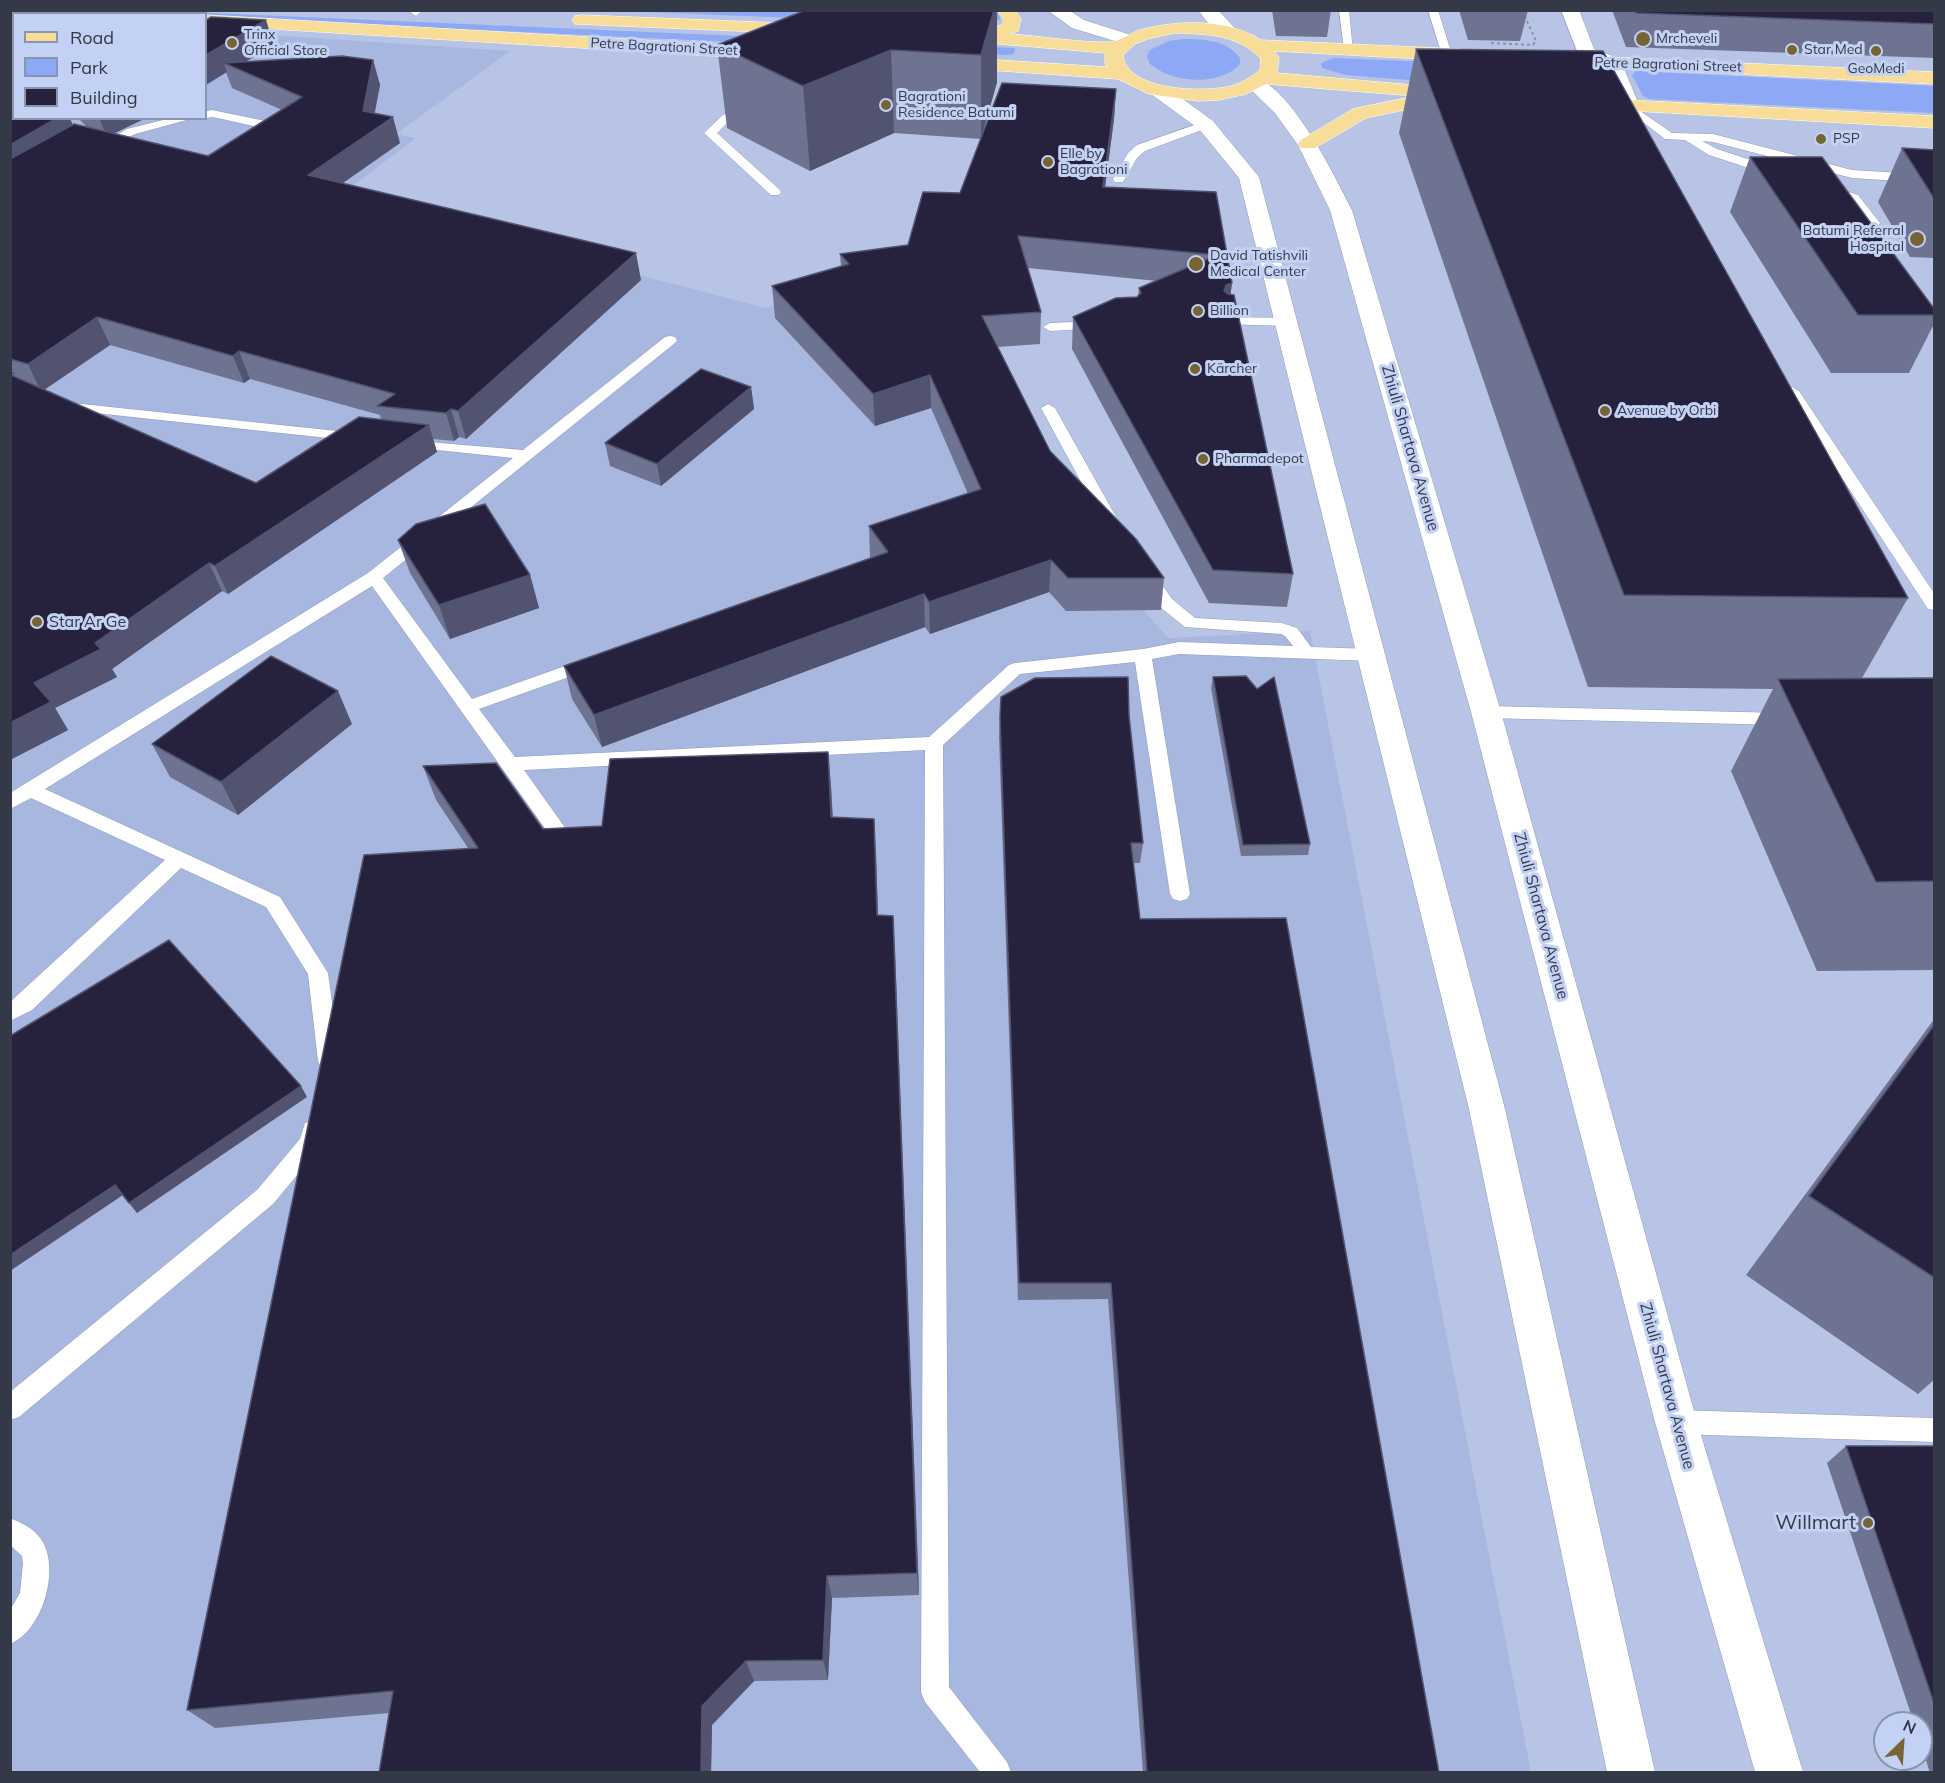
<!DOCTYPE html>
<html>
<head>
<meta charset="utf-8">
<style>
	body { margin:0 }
	#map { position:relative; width:1945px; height:1783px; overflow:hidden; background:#b7c4e6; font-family:Mulish,sans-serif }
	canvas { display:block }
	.frame { position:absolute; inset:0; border:12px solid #333947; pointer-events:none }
	.legend { position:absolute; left:12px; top:12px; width:195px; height:108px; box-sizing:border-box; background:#c3d1f4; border:2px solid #8994af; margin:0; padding:8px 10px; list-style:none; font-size:18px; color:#333947 }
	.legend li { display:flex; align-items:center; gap:12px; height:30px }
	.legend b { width:30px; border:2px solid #8994af }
	.north { position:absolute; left:1873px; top:1711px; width:60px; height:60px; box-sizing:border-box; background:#c3d1f4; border:2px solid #8994af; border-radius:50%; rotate:25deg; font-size:16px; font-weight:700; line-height:24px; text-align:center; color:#333947 }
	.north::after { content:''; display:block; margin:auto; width:21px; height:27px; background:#776433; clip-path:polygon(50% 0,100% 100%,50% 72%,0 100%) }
</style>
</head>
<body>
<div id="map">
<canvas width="1945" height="1783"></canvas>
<div class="frame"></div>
<ul class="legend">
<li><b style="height:8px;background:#f7dd98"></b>Road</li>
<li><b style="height:16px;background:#8da8f5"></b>Park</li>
<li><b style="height:16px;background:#26223e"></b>Building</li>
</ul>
<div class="north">N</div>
</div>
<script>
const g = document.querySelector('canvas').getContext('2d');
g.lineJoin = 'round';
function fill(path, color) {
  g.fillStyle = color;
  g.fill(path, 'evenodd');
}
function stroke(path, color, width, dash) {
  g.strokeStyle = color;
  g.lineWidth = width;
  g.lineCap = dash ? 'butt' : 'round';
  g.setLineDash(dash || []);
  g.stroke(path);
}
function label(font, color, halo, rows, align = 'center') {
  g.font = font + ' Mulish,sans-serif';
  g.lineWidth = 6;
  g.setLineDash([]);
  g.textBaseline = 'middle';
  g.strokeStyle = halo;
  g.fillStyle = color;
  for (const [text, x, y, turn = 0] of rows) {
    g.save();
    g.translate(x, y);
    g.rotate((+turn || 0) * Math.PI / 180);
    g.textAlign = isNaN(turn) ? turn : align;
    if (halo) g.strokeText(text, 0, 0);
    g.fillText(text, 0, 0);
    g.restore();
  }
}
fill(new Path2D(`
	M11,30H14V118H206V31L510,51L396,134L416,138L338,197L766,308L838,285L1169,638L1310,631L1531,1772H11Z`), '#a8b7e0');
fill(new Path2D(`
	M998,10L1000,19L990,25H970L621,11Z
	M137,11H166L1015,48L1014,54L1007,55L206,17V14L139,13Z
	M1183,39C1204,39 1227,40 1240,58V64C1220,87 1170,83 1149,63L1147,56L1150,50L1169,41Z
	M1334,58L1551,67L1559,92L1346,75L1322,68L1321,63Z
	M1636,71L1934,86V113L1649,99L1643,96L1632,75Z`), '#8da8f5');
const lane = new Path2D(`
	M412,10H423L416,16L411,13Z
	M1339,10H1349L1353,52H1345L1344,50Z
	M1428,10H1438L1452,55L1451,57H1443L1442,55Z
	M748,103L754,106L752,108L731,119L717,133L779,189L781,192L779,195H771L704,133L723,115Z
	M1630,104L1672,133L1713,134L1852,170L1934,175V183L1852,178L1713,142L1702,141L1717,149L1775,168L1777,171L1775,174H1767L1709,155L1685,140L1665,139L1626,109L1624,107Z
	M212,110L285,125L291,129L285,133L213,117L206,118V111Z
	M171,118H194L135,134L109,147L103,143L127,129Z
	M1206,121L1212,125L1210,127L1145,151L1137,158L1123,182H1115L1113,179L1128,153L1137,145Z
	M1828,185L1858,195L1880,223L1878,226H1870L1850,201L1824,192L1822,189Z
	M1229,317L1287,318L1294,322L1287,326L1224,324L1222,321L1224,318Z
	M1099,321L1104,322L1106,325L1104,328L1050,331L1043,327L1050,323Z
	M670,336L675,337L677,340L675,343L383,578L472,699L585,659H597L600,663L597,667L479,709L515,757L929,737L1009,665L1015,663L1143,649L1179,642L1293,646L1285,636L1281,634L1185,627L1160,607L1141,580L1139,576L1141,572H1153L1172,599L1195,618L1282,623L1297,628L1311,647L1372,649L1378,651L1381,655L1378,659L1372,661L1179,654L1152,659L1190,894L1187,899L1180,901L1173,899L1170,894L1135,662L1020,674L943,745L949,1687L1007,1762L1011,1772H980L925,1702L921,1692L925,750L524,770L576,843L573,848L566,850L559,848L372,586L45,789L280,897L328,973L340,1061L337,1067L329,1070L321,1067L318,1061L308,974L266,907L181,868L32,1010L10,1021V1002L165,860L31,798L10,809V793L368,573L513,458L409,447L402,443L404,440L523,450L665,337Z
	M1792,387L1799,391L1934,593V610L1928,609L1785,391Z
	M63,402L356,433L363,437L356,441L58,409L56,406L58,403Z
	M1048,404L1055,408L1120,524L1118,527H1106L1104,524L1041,408Z
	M1486,706L1783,713L1789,715L1792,719L1789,723L1783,725L1486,718L1480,716L1477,712L1480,708Z
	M313,1121L321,1123L324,1130L318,1150L273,1204L19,1417L10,1420V1392L257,1190L300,1139L305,1123Z
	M1676,1410L1934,1418V1442L1676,1434L1667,1431L1664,1422L1667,1413Z
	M10,1518C22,1523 33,1528 41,1539C61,1568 43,1631 10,1644V1610L20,1593L23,1563L22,1556L10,1545Z`);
const secondary = new Path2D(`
	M1047,10H1069L1084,20L1134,36L1137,40L1134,44L1128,45L1072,28Z
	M1198,10H1218L1240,34L1237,38C1222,42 1207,22 1198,10Z
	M1561,10H1579L1594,49L1620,59L1640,107L1637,111H1623L1605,66L1579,56Z
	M1255,78C1292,88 1335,177 1352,210L1501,712L1697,1422L1803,1772H1755L1655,1422L1471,712L1330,210L1298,145L1275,113L1245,84L1248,80Z
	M1158,84L1165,86L1213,121L1259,177L1505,1109L1655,1772H1607L1469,1109L1239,178L1199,129L1151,94L1148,90L1151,86Z`);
const primary = new Path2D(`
	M10,10H109L111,14H14V17H10Z
	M997,10H1015L1021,19L1018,31L1010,34C1041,36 1080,43 1111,42C1120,41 1131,33 1140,30C1177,20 1227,18 1261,40L1460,49L1467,51L1469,55L1467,59L1460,61L1274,51L1279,58L1277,73L1458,89L1461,93L1458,97L1451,99L1266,84L1246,94L1219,100L1198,101L1149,94L1118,79L944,67L942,63L944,59L951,57L1107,67L1105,63V53L952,40L946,39L943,35L946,31L983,32L1003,24V19ZM1175,33C1206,34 1238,34 1261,59L1260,70C1251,77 1242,83 1231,86C1204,93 1126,91 1123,55L1135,44L1148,39Z
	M206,15L762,47L769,49L771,53L769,57L762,59L206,25Z
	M581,15L808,24L814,25L817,29L814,33L808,34L575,24L572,20L575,16Z
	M1565,55L1934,72V84L1558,65L1556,61L1558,57Z
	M1416,96L1423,98L1426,102L1423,106L1366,118L1315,148H1301L1298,144L1301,140L1353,109Z
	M1589,98L1934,116V128L1582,108L1579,104L1582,100Z`);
stroke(lane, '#909dbe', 1);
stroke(secondary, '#909dbe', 1);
stroke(primary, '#fff', 1);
stroke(new Path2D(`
	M1491,43L1533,45L1536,41L1522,10`), '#8893ae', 2, [3, 3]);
fill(lane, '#fff');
fill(secondary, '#fff');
fill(primary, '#f7dd98');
fill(new Path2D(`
	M10,10L51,11L52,14H14V118L87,127L78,118H146L114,133L208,156L282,110L232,88L206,20L274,45L244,62L373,60L380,85L374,113L400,143L343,183L641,280L466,439L459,437L454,441L433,439L437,452L228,594L222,591L112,669L117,677L55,708L68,730L10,760ZM110,345L244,383L250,379L380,415L381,420L256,483L44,390Z
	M806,10H997V82L981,139L894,133L810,171L727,128L717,45Z
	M1272,10H1331L1327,37L1276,36Z
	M1459,10H1528L1520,41L1468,40Z
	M1612,10H1935V58L1626,47Z
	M1416,49L1908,598L1862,678H1935V970L1817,971L1731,771L1773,689L1588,687L1399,133Z
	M1116,89L1114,119L1105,187L1216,192L1232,283L1230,295L1293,574L1287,607L1209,603L1072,349L1073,317L1137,297L1138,296L1139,288L1157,281L1028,268L1041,312L1040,344L998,347L1050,451L1164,578L1161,610L1066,611L1049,592L930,634L925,627L602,747L572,699L564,666L870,558L869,526L968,494L931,408L875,426L775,318L772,286L841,266L840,254L908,245L960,193Z
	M1902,148L1935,150V258L1910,257L1878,202Z
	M1750,157L1935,310V322L1909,373H1831L1730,212Z
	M751,387L754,409L661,486L610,466L605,443Z
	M398,540L530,575L539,608L450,639L410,573Z
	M1213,677L1257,689L1310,844L1308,855L1241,856L1211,688Z
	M1129,716L1143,843L1140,863H1133L1140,919L1439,1773H1143L1108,1299L1018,1300L999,737L1000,717Z
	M352,724L238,815L170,777L152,744Z
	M828,752L831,787L833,817L876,854L878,915L893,916L919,1595L832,1598L828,1680L754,1681L712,1725L711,1773H379L389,1713L215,1728L187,1710L468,848L436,800L423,766L543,829L602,826Z
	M1935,1018V1379L1918,1394L1746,1275Z
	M1846,1446H1935V1773H1930L1921,1744V1723H1914L1827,1463Z`), '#6e7392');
fill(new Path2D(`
	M994,10H997V82L981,139V55Z
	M266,20L274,45L235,68L224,63L227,72L206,85V55Z
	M891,50L894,133L810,171L803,86Z
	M373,60L380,85L371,133L393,117L400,143L317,201L308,175L363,111Z
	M1116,89L1114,119L1101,218L1103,187Z
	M57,118H70L78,139L10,178V145Z
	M99,118H146L107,137Z
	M636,253L641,280L466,439L458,411Z
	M1232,283L1228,315L1224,291L1226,285Z
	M97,317L110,345L41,392L28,364Z
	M239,351L250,379L244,383L233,356Z
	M930,375L931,408L875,426L873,394Z
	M751,387L754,409L661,486L657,464Z
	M451,409L459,437L454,441L446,413Z
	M429,425L437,452L228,594L215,566Z
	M1051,560L1049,592L930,634L929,602Z
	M209,563L222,591L112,669L117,677L55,708L68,730L10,760V723L34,683L95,643Z
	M530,575L539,608L450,639L439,605Z
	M924,594L925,627L602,747L594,715Z
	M338,691L352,724L238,815L221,782Z
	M828,752L831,787L834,851L831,817Z
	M874,819L876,854L879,948L877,915Z
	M893,916L895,950L919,1595L917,1573Z
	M301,1086L307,1097L137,1213L129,1203Z
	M115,1185L123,1195L10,1271V1255Z
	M827,1576L832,1598L828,1680L823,1660Z
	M746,1661L754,1681L712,1725L711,1773H701L702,1706Z`), '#525370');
const building = new Path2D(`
	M10,10L51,11L50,14H14V118H57L10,145Z
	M806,10H994L981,55L891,50L803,86L717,45Z
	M1635,10H1935V24L1636,13Z
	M88,11L141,14H85Z
	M211,17L266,20L206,55V20Z
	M1416,49L1603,51L1908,598L1624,595Z
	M342,56L373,60L363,111L393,117L308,175L636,253L458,411L451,409L446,413L377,406L395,394L239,351L233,356L97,317L28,364L10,359V159L74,124L208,156L302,97L224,63Z
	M1002,83L1116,89L1103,187L1216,192L1232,283L1226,285L1224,291L1228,294L1234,295L1293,574L1213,570L1073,317L1116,298L1137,297L1141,293L1139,288L1217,255L1018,236L1041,312L982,316L1050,451L1136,539L1164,578H1068L1051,560L929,602L924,594L594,715L564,666L888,552L869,526L981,489L930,375L873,394L772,286L849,264L840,254L908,245L923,192L960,193Z
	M1902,148L1935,150V200Z
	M1750,157H1822L1935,310V315H1858Z
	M701,369L751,387L657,464L605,443Z
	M10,372L14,373L11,375L256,483L359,417L429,425L215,566L209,563L95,643L101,649L34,683L51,702L10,723Z
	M485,504L530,575L439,605L398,540L416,524Z
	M271,656L338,691L221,782L152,744Z
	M1246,676L1257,689L1274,677L1310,844L1243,845L1213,677Z
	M1128,677L1129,716L1143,843H1131L1140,919L1286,918L1439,1773H1147L1111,1283H1019L1000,717L1001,697L1035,678Z
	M1935,678V881L1876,882L1778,679Z
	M828,752L831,817L874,819L877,915L893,916L917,1573L827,1576L823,1660L746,1661L702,1706L701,1773H379L393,1691L187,1710L364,855L478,848L423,766L496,763L543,829L602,826L610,759Z
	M169,940L301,1086L129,1203L115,1185L10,1255V1036Z
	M1935,1024V1278L1809,1196Z
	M1846,1446H1935V1706Z`);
fill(building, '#26223e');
stroke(building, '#525370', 1.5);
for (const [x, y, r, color] of [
	[1643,39,8,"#776433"],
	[232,43,6,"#776433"],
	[1792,50,6,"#776433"],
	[1876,51,6,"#776433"],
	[886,105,6,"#776433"],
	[1821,139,6,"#776433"],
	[1048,162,6,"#776433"],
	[1917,239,8,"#776433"],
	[1196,264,8,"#776433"],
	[1198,311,6,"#776433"],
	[1195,369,6,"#776433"],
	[1605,411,6,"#776433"],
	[1203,459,6,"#776433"],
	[37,622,6,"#776433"],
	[1868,1523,6,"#776433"]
]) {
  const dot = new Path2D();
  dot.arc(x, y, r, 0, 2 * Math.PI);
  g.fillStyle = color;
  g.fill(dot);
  stroke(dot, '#c3d1f4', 2);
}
label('14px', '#333947', '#c3d1f4', [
	["Trinx",244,35],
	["Official Store",244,51],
	["Mrcheveli",1656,39],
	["Star Med",1804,50],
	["GeoMedi",1876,69,"center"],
	["Bagrationi",898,97],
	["Residence Batumi",898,113],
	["PSP",1833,139],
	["Elle by",1060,154],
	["Bagrationi",1060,170],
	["Batumi Referral",1904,231,"right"],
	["Hospital",1904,247,"right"],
	["David Tatishvili",1210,256],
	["Medical Center",1210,272],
	["Billion",1210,311],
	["Kärcher",1207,369],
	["Avenue by Orbi",1617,411],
	["Pharmadepot",1215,459]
], 'left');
label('14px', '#333947', '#c3d1f4', [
	["Petre Bagrationi Street",664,47,3],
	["Petre Bagrationi Street",1668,65,2]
]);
label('16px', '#333947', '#c3d1f4', [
	["Zhiuli Shartava Avenue",1410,448,74],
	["Zhiuli Shartava Avenue",1541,916,75],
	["Zhiuli Shartava Avenue",1667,1386,75]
]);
label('16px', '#333947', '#c3d1f4', [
	["Star Ar Ge",49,622]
], 'left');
label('20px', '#333947', '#c3d1f4', [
	["Willmart",1856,1523]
], 'right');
</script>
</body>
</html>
